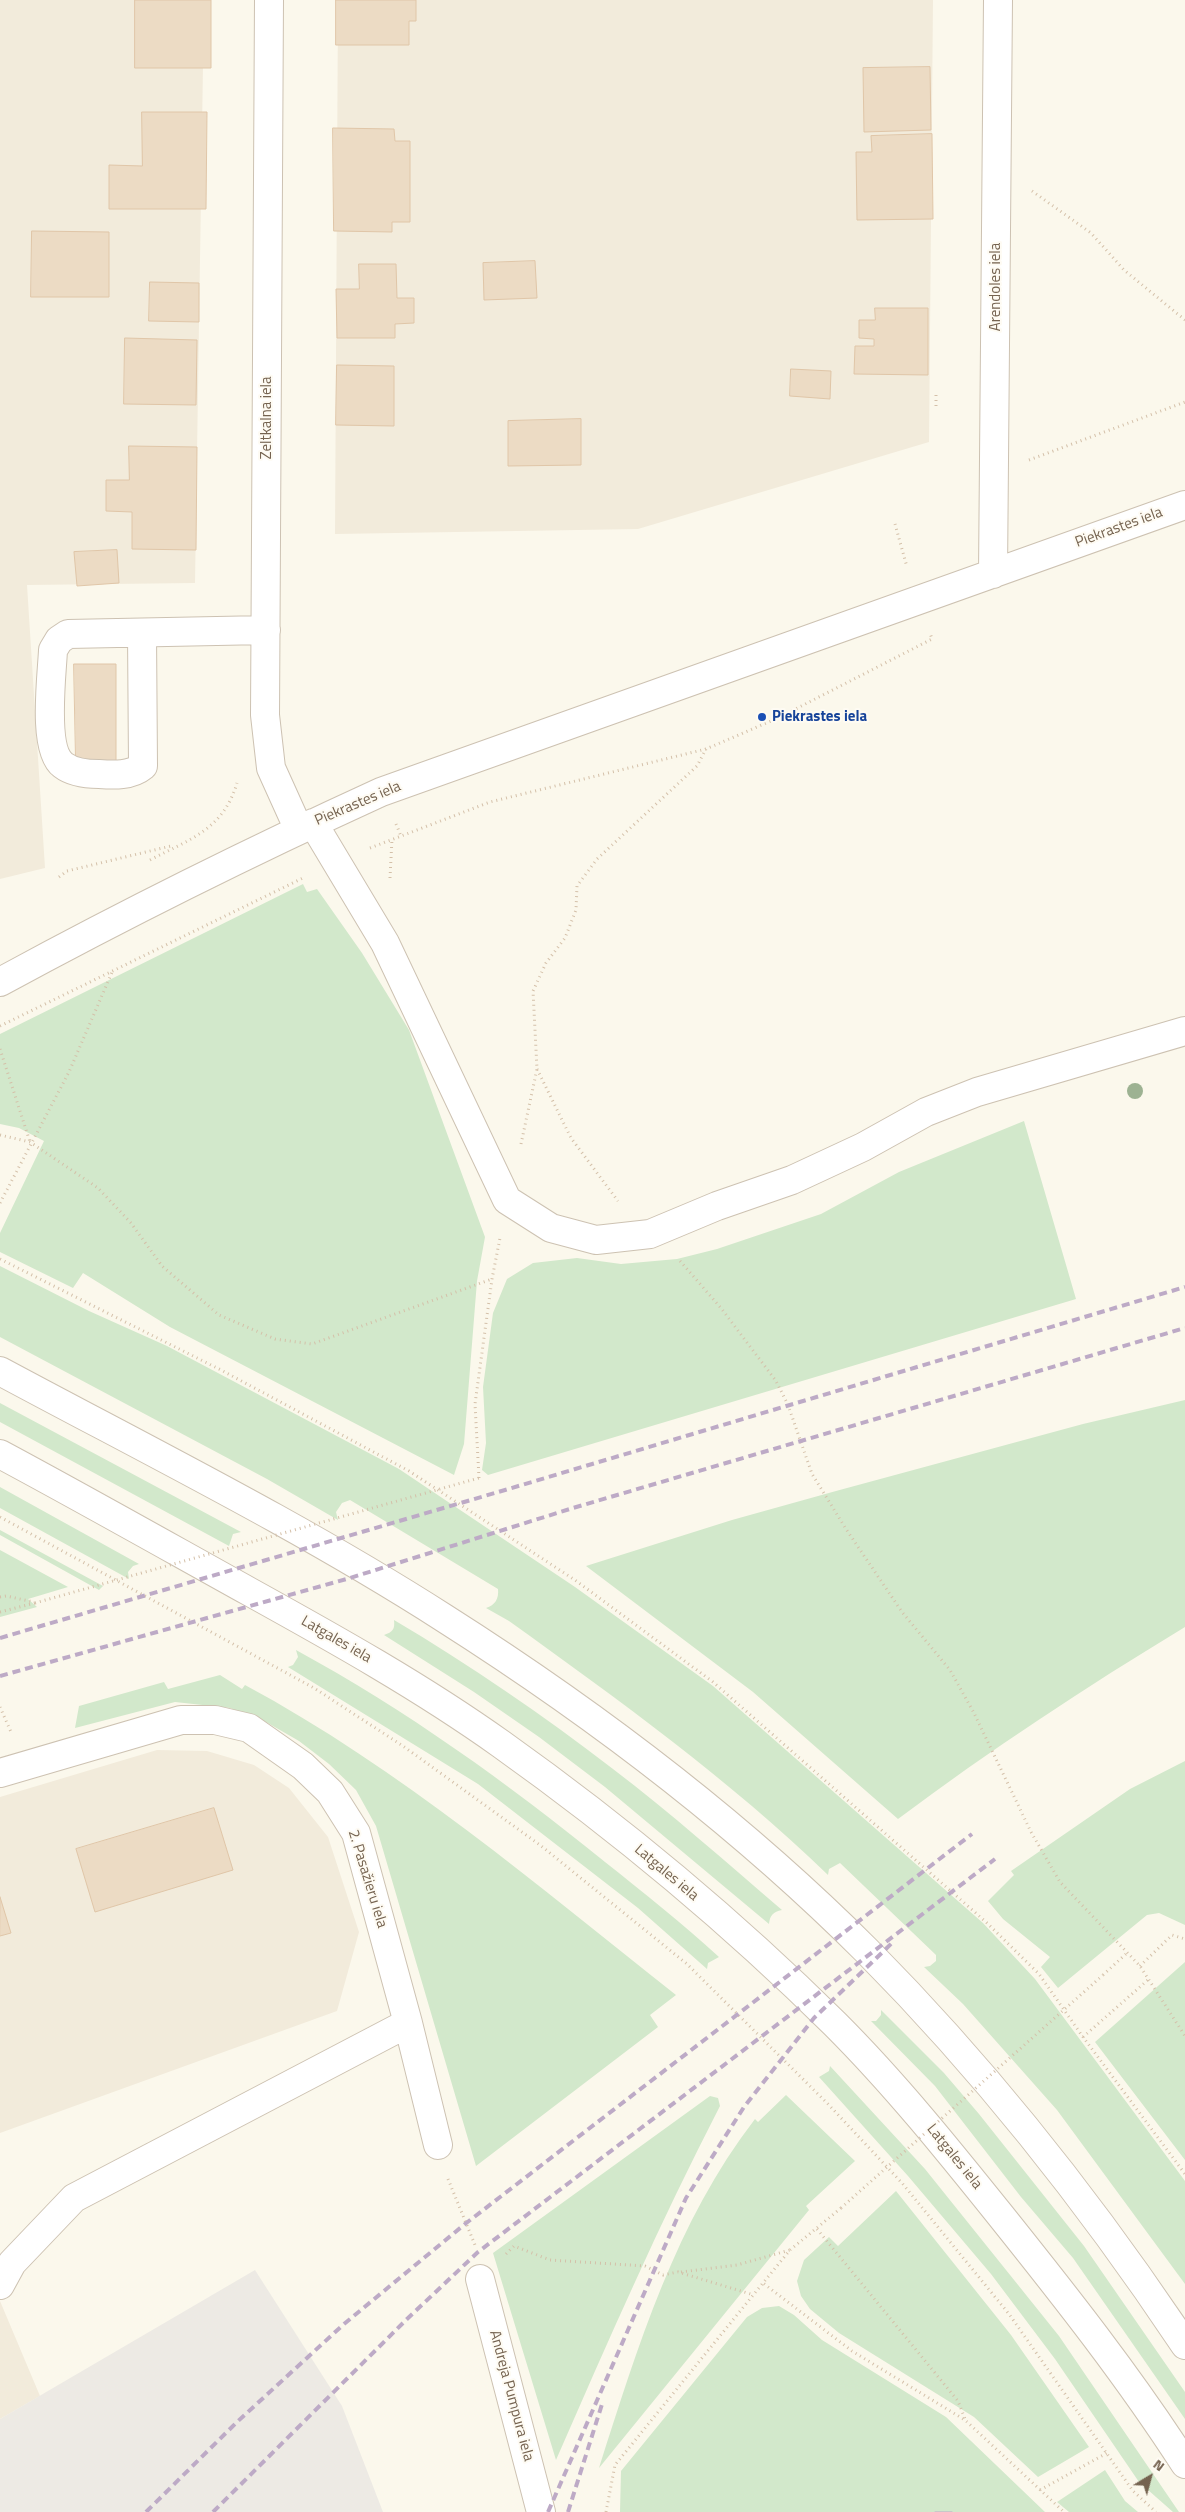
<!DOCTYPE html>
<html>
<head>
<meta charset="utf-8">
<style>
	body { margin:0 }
	#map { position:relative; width:1185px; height:2512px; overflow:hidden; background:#fbf8ec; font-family:"Titillium Web",sans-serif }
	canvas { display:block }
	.north { position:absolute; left:1125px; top:2452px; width:50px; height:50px; -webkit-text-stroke:4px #fefbf3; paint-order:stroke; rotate:37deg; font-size:14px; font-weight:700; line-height:20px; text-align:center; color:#756350 }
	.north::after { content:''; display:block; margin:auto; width:18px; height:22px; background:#756350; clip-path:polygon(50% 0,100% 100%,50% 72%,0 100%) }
</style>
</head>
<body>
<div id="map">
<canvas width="1185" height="2512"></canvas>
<div class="north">N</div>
</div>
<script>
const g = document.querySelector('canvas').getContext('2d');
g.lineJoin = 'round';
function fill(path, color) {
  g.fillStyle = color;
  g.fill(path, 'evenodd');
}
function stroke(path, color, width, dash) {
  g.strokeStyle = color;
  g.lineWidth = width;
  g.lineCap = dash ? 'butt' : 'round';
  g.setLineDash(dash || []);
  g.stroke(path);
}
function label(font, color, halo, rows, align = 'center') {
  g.font = font + ' "Titillium Web",sans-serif';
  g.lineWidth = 4;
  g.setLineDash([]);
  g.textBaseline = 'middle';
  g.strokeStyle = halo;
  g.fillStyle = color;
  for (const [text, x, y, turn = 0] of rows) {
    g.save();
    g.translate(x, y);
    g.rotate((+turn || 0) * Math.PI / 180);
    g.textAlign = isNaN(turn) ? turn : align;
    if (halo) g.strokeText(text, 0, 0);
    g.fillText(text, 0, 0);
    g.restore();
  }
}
fill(new Path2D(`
	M0,0H204L195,583L27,585L45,868L0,879Z
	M338,0H933L929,442L638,529L335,534Z
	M157,1750L207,1751L254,1765L289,1788L328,1837L359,1932L337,2011L0,2133V1797Z
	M0,2301L40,2396L0,2419Z`), '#f2ebdb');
fill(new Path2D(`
	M255,2270L342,2406L383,2512H0V2419Z`), '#edeae4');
fill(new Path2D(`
	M303,884L307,892L317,889L362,953L409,1030L485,1237L477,1281L464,1444L454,1475L170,1327L83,1273L73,1288L0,1252V1233L44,1141L19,1128L0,1124V1034Z
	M1024,1121L1076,1299L488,1475L482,1470L486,1443L483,1387L493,1313L507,1279L533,1263L577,1258L621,1264L677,1259L717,1249L821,1214L899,1172Z
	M0,1266L89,1311L167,1346L399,1469L575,1587L713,1686L983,1923L1035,1979L1185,2181V2284L1057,2110L963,2004L924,1967L930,1966L936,1961V1955L840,1863L829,1869L828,1875C730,1780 619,1700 509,1621L486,1608C495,1605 499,1599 498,1589L350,1500L342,1503L336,1512L338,1520L267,1479L0,1337Z
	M1185,1400V1627C1086,1687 990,1750 898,1819L753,1692L586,1566L732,1520L836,1491L1083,1424Z
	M0,1403L241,1532L233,1534L229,1546L0,1422Z
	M0,1487L139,1564L133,1566L128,1572L129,1579L0,1508Z
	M0,1530L103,1586L99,1590L0,1535Z
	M0,1550L68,1587L28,1599L37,1607L0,1617Z
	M394,1620C470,1665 543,1715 613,1769C671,1813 727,1863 782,1910C773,1912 770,1915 769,1924L605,1787L539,1737L474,1692L384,1635C393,1632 395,1629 394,1620Z
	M296,1650C406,1710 508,1783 605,1862C644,1893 682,1923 719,1957L708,1963L707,1969L638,1908L478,1784L288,1667L293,1665L298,1657Z
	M220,1675L242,1689L245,1685C401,1769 537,1885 676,1995L650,2015L658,2027L476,2166L376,1826L356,1790L329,1764L299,1741L266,1722L230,1708L175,1702L75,1728L79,1706L164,1682L168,1689Z
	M1185,1761V1925L1159,1913L1147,1915L1058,1988L1041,1967L1050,1957L1003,1919L988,1901L1014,1875L1011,1871L1130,1789Z
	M1185,1962V2160L1095,2042Z
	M881,2010L944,2073L979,2114L1084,2246L1185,2392V2419L1073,2258L1021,2197L935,2086L871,2021H876L881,2015Z
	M830,2066L925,2169L1059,2336L1179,2512H1173L1139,2482L1055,2359L991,2274L908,2176L819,2077L829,2071Z
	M786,2095L855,2161L806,2206L809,2210L599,2468C638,2346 676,2221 755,2119L758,2122Z
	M710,2096L718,2098L720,2106C660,2222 608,2341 556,2460L493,2253Z
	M896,2191L1011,2335L1089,2447L1038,2477L974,2417L839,2333L810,2309L801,2296L797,2281L804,2260L829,2237L838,2246Z
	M779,2306L794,2315L822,2340L946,2417L1045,2512H620L621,2471L747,2317L762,2308Z
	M1105,2470L1125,2501L1138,2512H1069L1057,2502Z`), '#d2e8cb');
const building = new Path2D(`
	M135,0H211V68H135Z
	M336,0H416V21H409V45H336Z
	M930,67L931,130L864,132L863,68Z
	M142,112H207L206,209H109V165L142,166Z
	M333,128L394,129L395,141H410V222H392V232L334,231Z
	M932,134L933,219L857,220L856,152H872L871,136Z
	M32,231L109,232V297H31Z
	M535,261L537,298L484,300L483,263Z
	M359,264H396L397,298H414V323L395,324V338H337L336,289H359Z
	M150,282L199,283V322L149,321Z
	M875,308H928V375L854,374L855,346H874V339L859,338V320H875Z
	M125,338L197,340L196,405L124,404Z
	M337,365L394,366V426L336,425Z
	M791,369L831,371L830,399L790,396Z
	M581,419V465L508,466V421Z
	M129,446L197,447L196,550L132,549V512L106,511V480H129Z
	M117,550L119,583L77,586L74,552Z
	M74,664H116V762H76Z
	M214,1808L233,1870L95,1912L76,1849Z
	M0,1897L11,1933L0,1936Z`);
fill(building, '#ecdbc4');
stroke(building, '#e0c6a8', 1);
const minor = new Path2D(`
	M269,0L265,715L271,768L299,830
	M993,574L998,0
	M142,633L143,766C131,776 114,775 99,774C88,774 72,772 63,765C42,749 52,675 53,650L59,640L68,634L266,630
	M313,823L385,943L507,1200L551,1228L596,1240L650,1234L717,1206L792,1180L863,1147L926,1112L977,1092L1185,1031
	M0,982C125,914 252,851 381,792L1185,505
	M0,1371C149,1451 302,1527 444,1618C595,1714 740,1824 867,1951C986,2071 1091,2204 1185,2345
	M0,1454C84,1499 167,1546 250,1592C335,1639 421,1687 501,1744C619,1828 732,1922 835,2024C895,2084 948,2150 1001,2216C1065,2296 1129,2377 1185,2464
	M0,1773L181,1720H215L249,1728L303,1766L330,1792L356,1833L408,2023L438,2145
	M480,2279L541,2512
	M0,2285L12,2263L74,2198L408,2023`);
stroke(minor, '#cdc2b2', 30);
stroke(new Path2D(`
	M1032,191L1091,233L1124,270L1185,320
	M936,395V407
	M1029,460L1185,402
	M895,524L907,567
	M396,824L401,836
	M370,848L490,802L706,749L778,718L932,639L930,633
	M150,860C190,839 223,830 237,783
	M59,877L67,871L171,846
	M390,878L392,839
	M0,1026L305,877
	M0,1049L30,1142
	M537,1069L571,1138L618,1201
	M0,1135L30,1142L98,1188L131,1223L162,1266L219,1315L275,1339L312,1344L492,1279
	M521,1144L537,1069L533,991L546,963L565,938L576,910L577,886L597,859L697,766L706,749
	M0,1203L69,1072L113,970
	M0,1259L221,1370L409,1471L575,1580L713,1682L986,1922L1039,1974L1083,2037L1185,2174
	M680,1261L721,1308L776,1381L788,1405L812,1474L846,1529L902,1612L950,1670L974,1713L1031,1832L1060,1882L1140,1966L1185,2036
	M479,1478L475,1404L492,1279L500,1238
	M0,1517L314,1688L403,1746L540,1845L687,1964L828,2104L902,2183L1009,2314L1133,2491L1156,2512
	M0,1597L6,1596L34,1602
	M0,1612L35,1603
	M0,1707L11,1732
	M1140,1966L1172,1935L1185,1939
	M1103,1975L1127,1953
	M1083,2037L1149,1979
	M448,2179L475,2245
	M841,2208L790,2250L763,2283L852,2351L965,2420L1064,2512
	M817,2229L958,2401L965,2419
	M506,2254L514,2246L550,2260L645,2266L663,2275L678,2272L754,2295
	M681,2272L737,2265L790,2250
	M1040,2490L1107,2453
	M606,2512L615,2465L763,2283`), '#d4c0a9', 3, [1, 4]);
stroke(minor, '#fff', 28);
stroke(new Path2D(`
	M935,2512H952`), '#bdaac6', 1);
stroke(new Path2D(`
	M0,1638L505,1490L1185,1287
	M0,1676L350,1578L573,1508L1185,1328
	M146,2512L237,2422L344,2324L465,2224L972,1834
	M213,2512L407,2319L478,2252L995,1859
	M548,2512L686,2198L744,2107L814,2018L892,1943
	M568,2512L603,2401`), '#bdaac6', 4, [8, 5]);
stroke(new Path2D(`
	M35,1603L479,1478
	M841,2208L1103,1975`), '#d4c0a9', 3, [1, 4]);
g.fillStyle = '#9db292';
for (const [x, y] of [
	[1135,1091]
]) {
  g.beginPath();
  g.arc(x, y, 8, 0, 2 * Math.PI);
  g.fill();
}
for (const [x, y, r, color] of [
	[762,717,5,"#1a4fb4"]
]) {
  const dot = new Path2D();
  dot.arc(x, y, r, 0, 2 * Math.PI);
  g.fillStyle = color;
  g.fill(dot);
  stroke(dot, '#fefbf3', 2);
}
label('15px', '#756350', '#fefbf3', [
	["Arendoles iela",996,287,-90],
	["Zeltkalna iela",267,418,-90],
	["Piekrastes iela",1119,528,-20],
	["Piekrastes iela",358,804,-23],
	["Latgales iela",336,1640,30],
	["Latgales iela",666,1873,40],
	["2. Pasažieru iela",367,1879,73],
	["Latgales iela",954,2157,51],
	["Andreja Pumpura iela",511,2396,75]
]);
label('bold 15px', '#164399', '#fefbf3', [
	["Piekrastes iela",772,717]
], 'left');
</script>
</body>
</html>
